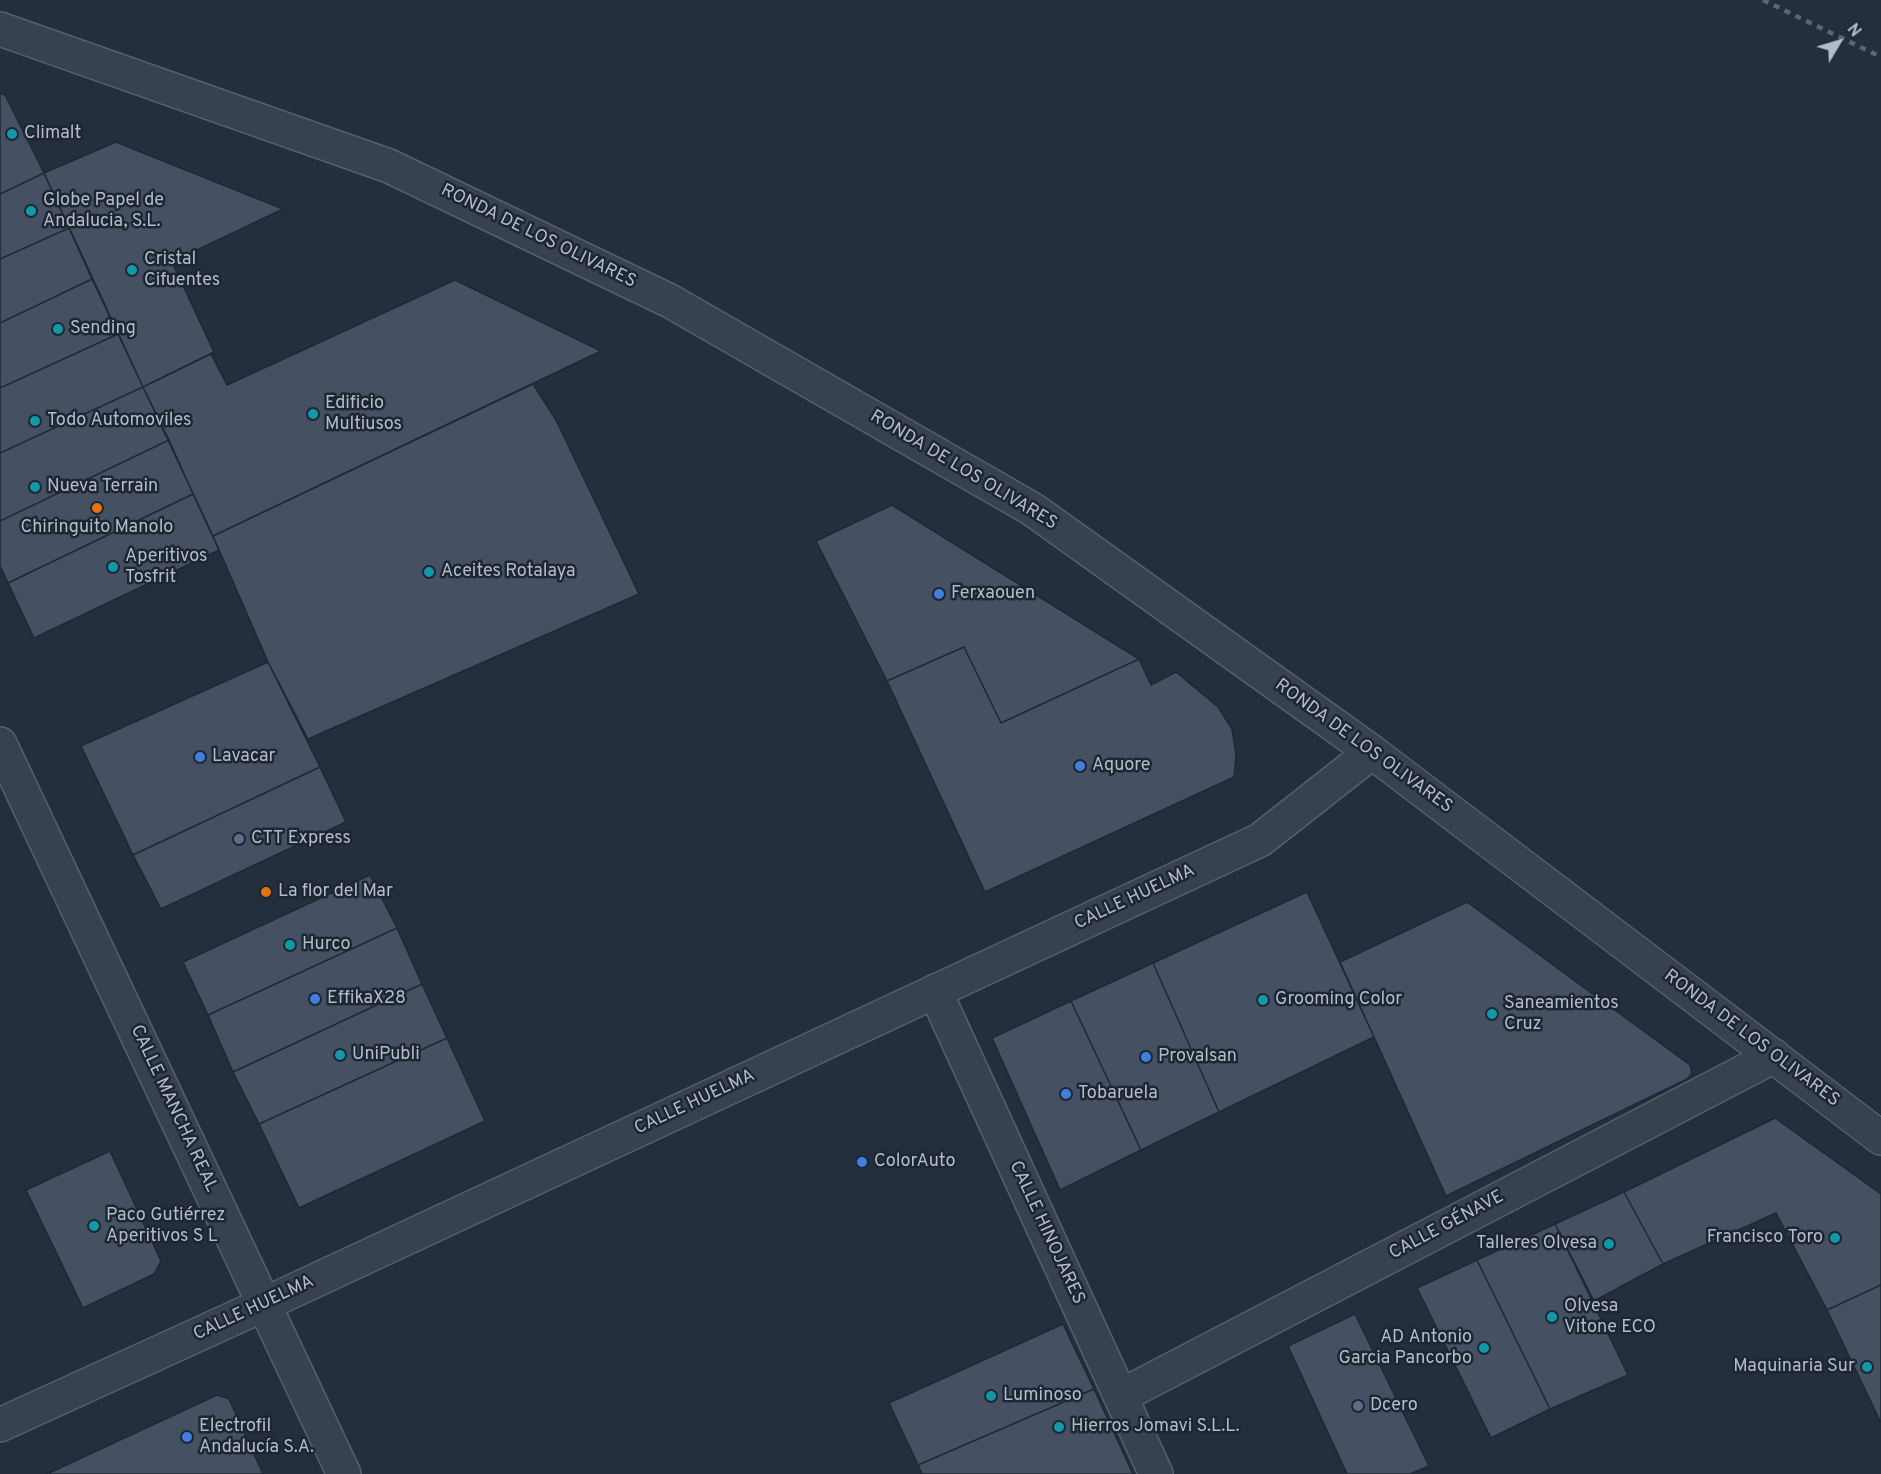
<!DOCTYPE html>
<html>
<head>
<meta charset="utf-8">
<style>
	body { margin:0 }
	#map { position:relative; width:1881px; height:1474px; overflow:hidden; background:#242f3e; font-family:Overpass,sans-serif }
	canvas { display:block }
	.north { position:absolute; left:1809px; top:12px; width:60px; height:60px; -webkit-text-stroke:4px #1d2633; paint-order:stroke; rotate:52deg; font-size:16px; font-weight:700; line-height:24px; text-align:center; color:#b4bcc9 }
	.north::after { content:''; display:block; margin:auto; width:21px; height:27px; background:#b4bcc9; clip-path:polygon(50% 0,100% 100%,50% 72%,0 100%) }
</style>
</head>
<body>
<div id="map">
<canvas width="1881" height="1474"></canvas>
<div class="north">N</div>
</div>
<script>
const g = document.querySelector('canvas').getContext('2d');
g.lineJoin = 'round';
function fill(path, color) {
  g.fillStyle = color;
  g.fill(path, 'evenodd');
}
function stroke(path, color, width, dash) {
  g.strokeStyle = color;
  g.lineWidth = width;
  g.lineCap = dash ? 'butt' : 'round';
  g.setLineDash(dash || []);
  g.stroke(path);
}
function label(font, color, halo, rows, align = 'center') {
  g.font = font + ' Overpass,sans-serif';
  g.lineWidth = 5;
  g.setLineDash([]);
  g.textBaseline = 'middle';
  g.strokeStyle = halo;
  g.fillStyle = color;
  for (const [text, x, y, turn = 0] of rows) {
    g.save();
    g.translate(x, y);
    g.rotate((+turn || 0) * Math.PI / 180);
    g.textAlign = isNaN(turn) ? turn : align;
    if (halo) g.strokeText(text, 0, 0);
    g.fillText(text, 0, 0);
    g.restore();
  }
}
const building = new Path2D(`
	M0,93L5,95L44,173L0,194Z
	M116,142L283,209L172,262L214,352L143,387L44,173Z
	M44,173L69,228L0,259V194Z
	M69,228L92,279L0,323V259Z
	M92,279L118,334L0,388V323Z
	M455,280L601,351L213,536L143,387L211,354L227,385Z
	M118,334L143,387L0,453V388Z
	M533,384L556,420L639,594L308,739L268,662L213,536Z
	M143,387L169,440L0,521V453Z
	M169,440L193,494L8,583L0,566V521Z
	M193,494L219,550L34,638L8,583Z
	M892,505L1139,659L1001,723L964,647L887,681L816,541Z
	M964,647L1001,723L1139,659L1151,685L1176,672L1218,707L1232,729L1236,755L1234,777L985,892L887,681Z
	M268,662L320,767L133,855L81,746Z
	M320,767L346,822L161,909L133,855Z
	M370,875L397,928L208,1015L183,962Z
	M1307,892L1374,1037L1219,1112L1153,963Z
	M1467,902L1690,1065L1692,1073L1687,1079L1446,1196L1340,962Z
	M397,928L422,984L233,1072L208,1015Z
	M1153,963L1219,1112L1141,1150L1071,1001Z
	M422,984L447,1038L259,1124L233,1072Z
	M1071,1001L1141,1150L1060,1190L992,1038Z
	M447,1038L485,1121L299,1208L259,1124Z
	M1775,1118L1881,1194V1285L1827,1310L1776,1213L1663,1264L1624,1192Z
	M110,1151L161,1261L154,1274L83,1308L26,1190Z
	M1624,1192L1663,1264L1594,1301L1555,1224Z
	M1555,1224L1628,1375L1550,1409L1477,1260Z
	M1477,1260L1550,1409L1491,1438L1417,1288Z
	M1881,1285V1423L1827,1310Z
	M1355,1314L1429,1466L1410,1474H1347L1288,1346Z
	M1063,1324L1094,1389L918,1465L889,1403Z
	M1094,1389L1133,1474H922L918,1465Z
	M217,1395L229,1399L263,1474H47Z`);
fill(building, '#455162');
stroke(building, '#1f2835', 1.5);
const minor = new Path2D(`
	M0,29L389,166L670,301L1032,509L1372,752L1881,1138
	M0,744L344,1474
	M935,991L1156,1474
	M1121,1396L1774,1056
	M0,1425L265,1304L1260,840L1372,752`);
stroke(minor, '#565f6c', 36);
stroke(minor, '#38414e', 33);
stroke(new Path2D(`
	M1763,0L1881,57`), '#5a6575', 4.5, [6, 6]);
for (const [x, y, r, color] of [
	[12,134,6,"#0f9aa8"],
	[31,211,6,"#0f9aa8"],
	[132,270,6,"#0f9aa8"],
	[58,329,6,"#0f9aa8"],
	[313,414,6,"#0f9aa8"],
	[35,421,6,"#0f9aa8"],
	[35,487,6,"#0f9aa8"],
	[97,508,6,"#e8710a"],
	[113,567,6,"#0f9aa8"],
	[429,572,6,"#0f9aa8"],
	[939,594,6,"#3f7fe0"],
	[200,757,6,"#3f7fe0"],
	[1080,766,6,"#3f7fe0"],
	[239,839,6,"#5c6f8a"],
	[266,892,6,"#e8710a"],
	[290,945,6,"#0f9aa8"],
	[315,999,6,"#3f7fe0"],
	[1263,1000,6,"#0f9aa8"],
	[1492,1014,6,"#0f9aa8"],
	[340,1055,6,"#0f9aa8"],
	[1146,1057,6,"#3f7fe0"],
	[1066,1094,6,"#3f7fe0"],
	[862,1162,6,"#3f7fe0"],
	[94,1226,6,"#0f9aa8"],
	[1835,1238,6,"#0f9aa8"],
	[1609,1244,6,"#0f9aa8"],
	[1552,1317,6,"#0f9aa8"],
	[1484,1348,6,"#0f9aa8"],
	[1867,1367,6,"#0f9aa8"],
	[991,1396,6,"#0f9aa8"],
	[1358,1406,6,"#5c6f8a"],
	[1059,1427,6,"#0f9aa8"],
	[187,1437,6,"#3f7fe0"]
]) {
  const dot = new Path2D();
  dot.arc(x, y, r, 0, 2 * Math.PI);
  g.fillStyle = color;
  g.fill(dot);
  stroke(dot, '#1d2633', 2);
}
label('18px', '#b4bcc9', '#1d2633', [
	["Climalt",24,134],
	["Globe Papel de",43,201],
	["Andalucia, S.L.",43,222],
	["Cristal",144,260],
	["Cifuentes",144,281],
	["Sending",70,329],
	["Edificio",325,404],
	["Multiusos",325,425],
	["Todo Automoviles",47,421],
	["Nueva Terrain",47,487],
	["Chiringuito Manolo",97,528,"center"],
	["Aperitivos",125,557],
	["Tosfrit",125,578],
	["Aceites Rotalaya",441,572],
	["Ferxaouen",951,594],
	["Lavacar",212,757],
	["Aquore",1092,766],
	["CTT Express",251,839],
	["La flor del Mar",278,892],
	["Hurco",302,945],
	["EffikaX28",327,999],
	["Grooming Color",1275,1000],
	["Saneamientos",1504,1004],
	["Cruz",1504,1025],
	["UniPubli",352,1055],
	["Provalsan",1158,1057],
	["Tobaruela",1078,1094],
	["ColorAuto",874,1162],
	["Paco Gutiérrez",106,1216],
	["Aperitivos S L",106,1237],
	["Francisco Toro",1823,1238,"right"],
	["Talleres Olvesa",1597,1244,"right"],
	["Olvesa",1564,1307],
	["Vitone ECO",1564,1328],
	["AD Antonio",1472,1338,"right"],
	["Garcia Pancorbo",1472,1359,"right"],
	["Maquinaria Sur",1855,1367,"right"],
	["Luminoso",1003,1396],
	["Dcero",1370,1406],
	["Electrofil",199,1427],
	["Andalucía S.A.",199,1448],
	["Hierros Jomavi S.L.L.",1071,1427]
], 'left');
label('18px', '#b4bcc9', '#1d2633', [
	["RONDA DE LOS OLIVARES",538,237,26],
	["RONDA DE LOS OLIVARES",963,471,31],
	["RONDA DE LOS OLIVARES",1363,747,36],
	["CALLE HUELMA",1135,898,-25],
	["RONDA DE LOS OLIVARES",1751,1039,37],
	["CALLE HUELMA",695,1103,-25],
	["CALLE MANCHA REAL",173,1109,65],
	["CALLE GÉNAVE",1447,1226,-28],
	["CALLE HINOJARES",1046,1233,65],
	["CALLE HUELMA",254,1309,-25]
]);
</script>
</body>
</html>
